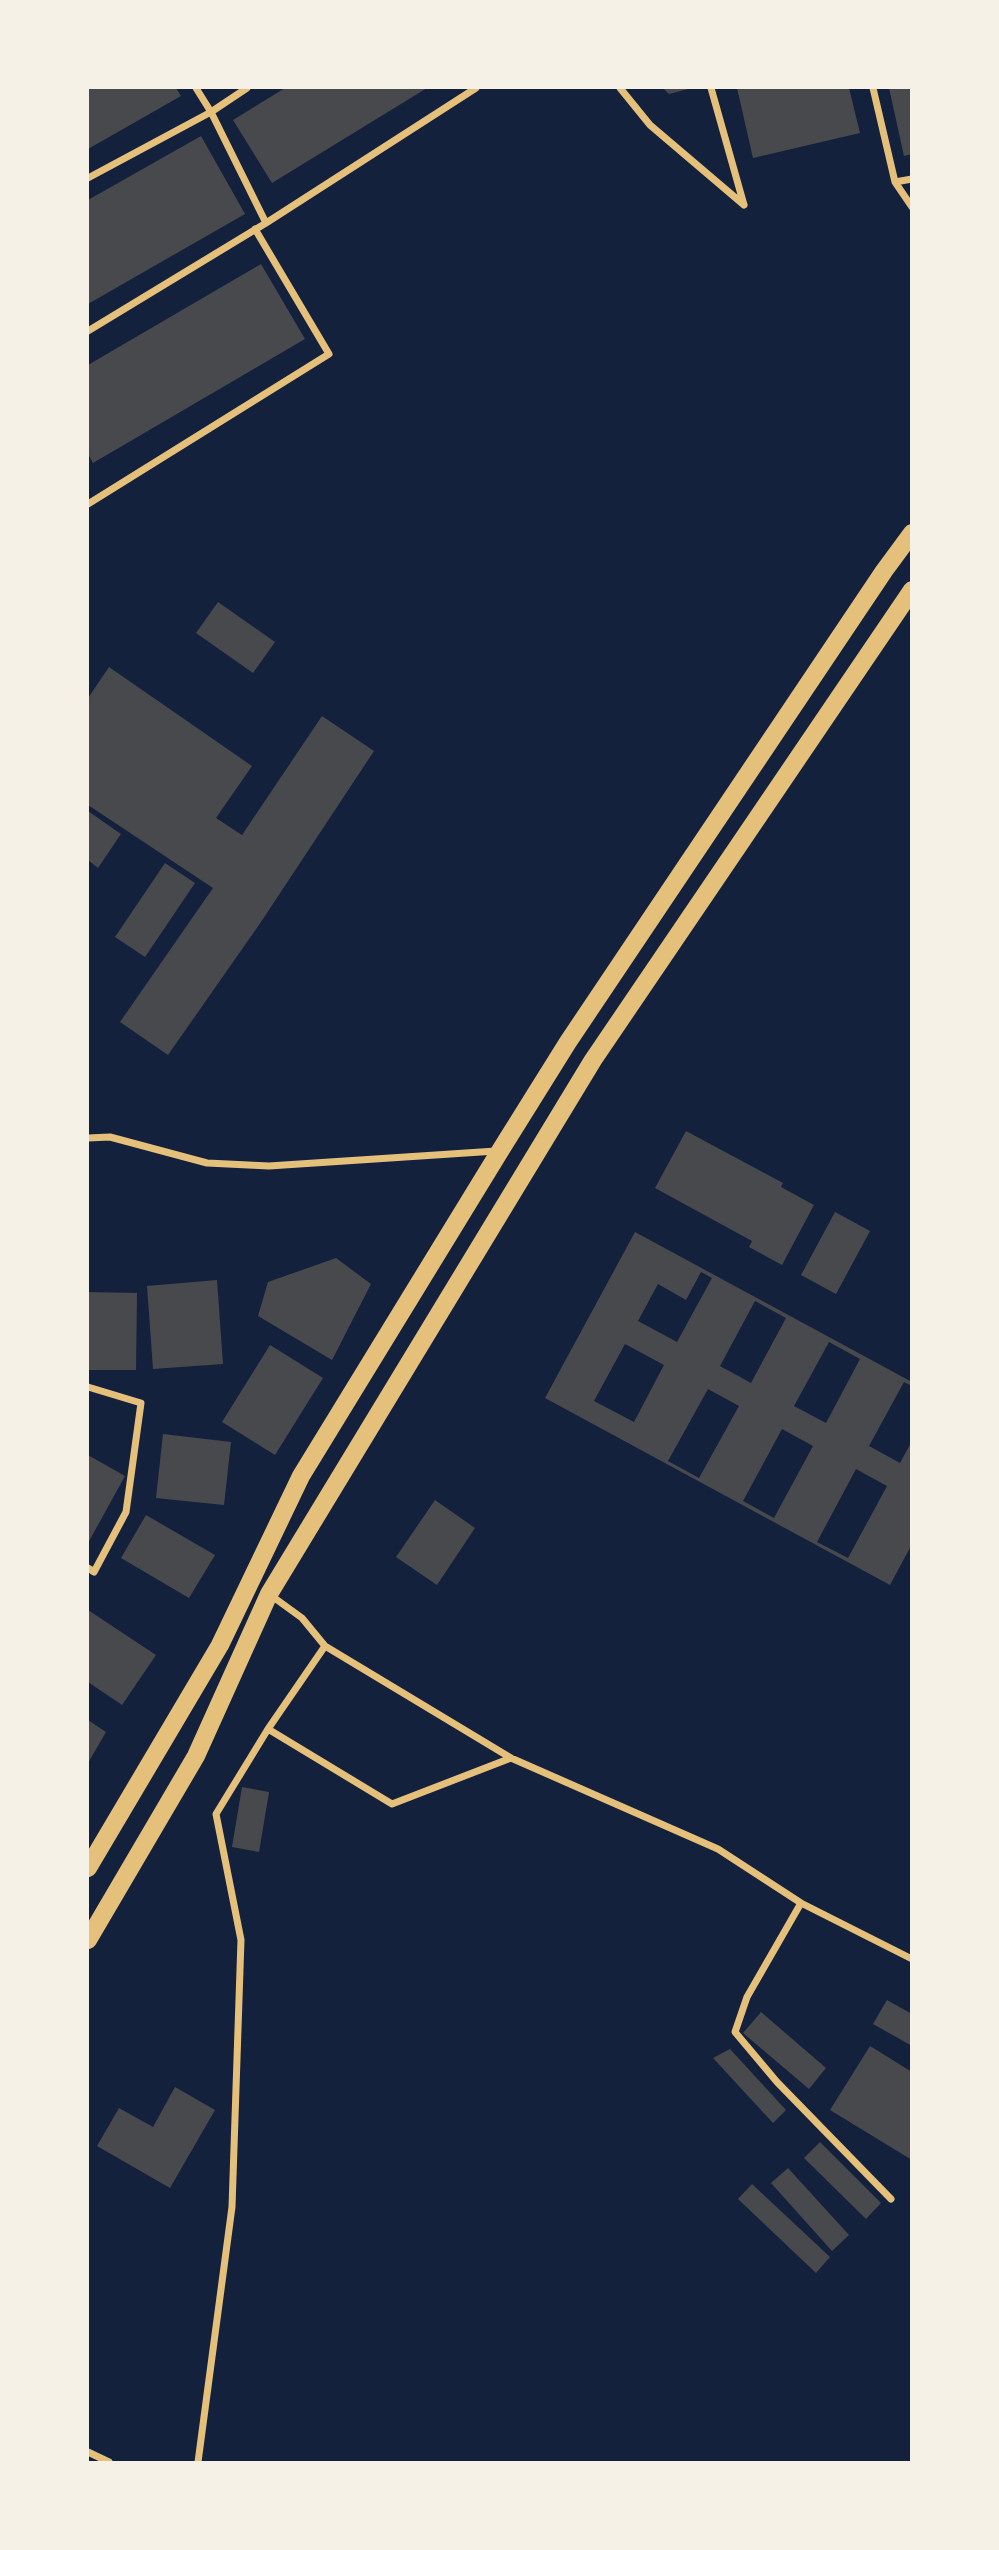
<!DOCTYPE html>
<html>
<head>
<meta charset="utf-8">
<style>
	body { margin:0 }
	#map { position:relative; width:999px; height:2550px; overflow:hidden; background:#14213d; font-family:"IBM Plex Sans",sans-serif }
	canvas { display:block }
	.frame { position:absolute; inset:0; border:89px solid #f6f1e7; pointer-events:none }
</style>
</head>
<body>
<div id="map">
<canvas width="999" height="2550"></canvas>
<div class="frame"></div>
</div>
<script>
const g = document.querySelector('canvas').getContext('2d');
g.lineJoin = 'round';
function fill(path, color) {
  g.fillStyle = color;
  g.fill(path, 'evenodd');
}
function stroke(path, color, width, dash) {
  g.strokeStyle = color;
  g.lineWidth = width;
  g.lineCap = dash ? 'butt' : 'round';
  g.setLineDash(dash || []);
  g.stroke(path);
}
fill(new Path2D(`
	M88,88H176L181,96L88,149Z
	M285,88H427L272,183L233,120Z
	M663,88H692L669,94Z
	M737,88H849L860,133L753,158Z
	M889,88H912V154L904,156Z
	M201,136L245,214L88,304V200Z
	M261,264L305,339L93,463L88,454V365Z
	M218,602L275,642L253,673L196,633Z
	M109,667L252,766L216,818L242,835L322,716L374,751L261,922L168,1055L120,1022L213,888L88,805V698Z
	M88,811L121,834L98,868L88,860Z
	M165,863L195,883L145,957L115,937Z
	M686,1131L783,1183L781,1187L814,1205L782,1265L749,1247L752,1241L655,1188Z
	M835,1212L870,1231L836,1294L801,1275Z
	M635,1232L912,1382V1386L904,1382L869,1446L900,1463L912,1441V1544L890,1585L545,1398ZM701,1272L712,1278L677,1342L638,1321L658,1284L686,1300ZM755,1301L786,1318L751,1383L720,1366ZM829,1342L860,1359L826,1423L794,1406ZM625,1344L664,1365L634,1422L594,1401ZM708,1389L739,1406L699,1478L668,1461ZM782,1429L813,1446L774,1518L743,1501ZM856,1469L887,1486L848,1558L817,1542Z
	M336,1258L371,1284L332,1360L258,1316L268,1282Z
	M217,1280L223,1364L153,1369L147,1286Z
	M88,1292L137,1293L136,1370H88Z
	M270,1345L323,1378L275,1455L222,1422Z
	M163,1434L231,1442L224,1505L156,1498Z
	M88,1455L125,1476L88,1543Z
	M435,1500L475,1528L437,1585L396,1557Z
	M146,1515L215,1555L189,1598L121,1558Z
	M88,1610L156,1655L122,1705L88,1682Z
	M88,1720L106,1732L88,1763Z
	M242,1787L269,1792L259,1852L232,1847Z
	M887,2000L912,2014V2046L873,2024Z
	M761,2012L826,2068L809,2089L743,2033Z
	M870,2046L912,2072V2160L830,2110Z
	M730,2049L786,2110L773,2123L713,2058Z
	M175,2087L215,2110L170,2188L97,2146L119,2108L153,2127Z
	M820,2142L881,2203L866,2219L804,2158Z
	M788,2168L849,2235L832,2251L771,2183Z
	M752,2184L830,2257L816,2273L738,2199Z`), '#48494c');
stroke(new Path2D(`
	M196,88L211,112L266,223
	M620,88L650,125L744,205
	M711,88L744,205
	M873,88L895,182L912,207
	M88,178L211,112L247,88
	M895,182L912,179
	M88,331L266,223L476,88
	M88,504L329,354L255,229
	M88,1138L110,1137L207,1163L269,1166L496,1151
	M88,1387L141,1403L126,1512L94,1572L88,1568
	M269,1594L302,1618L325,1646L268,1729L392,1804L511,1758
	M325,1646L511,1758L718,1849L801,1903L912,1959
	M801,1903L747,1997L735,2032L777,2082L891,2199
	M88,2452L109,2462
	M198,2462L232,2207L241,1940L216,1814L268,1729`), '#e5c07b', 7);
stroke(new Path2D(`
	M88,1868L220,1645L301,1476L500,1151L568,1042L884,571L912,533
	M88,1940L196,1756L269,1594L593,1060L912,590`), '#e5c07b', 18);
</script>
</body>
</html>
